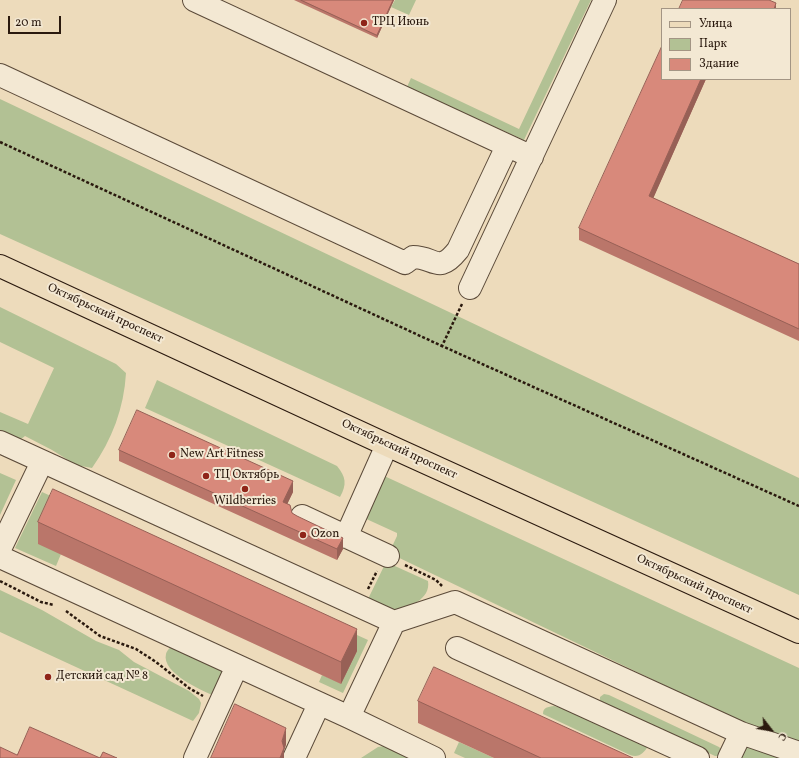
<!DOCTYPE html>
<html>
<head>
<meta charset="utf-8">
<style>
	body { margin:0 }
	#map { position:relative; width:799px; height:758px; overflow:hidden; background:#eddbbb; font-family:Vollkorn,serif }
	canvas { display:block }
	.legend { position:absolute; left:661px; top:8px; width:130px; height:72px; box-sizing:border-box; background:#f3e8d3; border:1px solid #a39584; margin:0; padding:5px 7px; list-style:none; font-size:12px; color:#2a190e }
	.legend li { display:flex; align-items:center; gap:8px; height:20px }
	.legend b { width:20px; border:1px solid #a39584 }
	.north { position:absolute; left:751px; top:710px; width:40px; height:40px; -webkit-text-stroke:3px #f3e8d3; paint-order:stroke; rotate:121deg; font-size:11px; font-weight:700; line-height:16px; text-align:center; color:#2a190e }
	.north::after { content:''; display:block; margin:auto; width:14px; height:18px; background:#2a190e; clip-path:polygon(50% 0,100% 100%,50% 72%,0 100%) }
	.scale { position:absolute; left:8px; top:16px; width:53px; height:18px; box-sizing:border-box; border:2px solid #2a190e; border-top:0; padding-left:5px; font-size:12px; line-height:14px; white-space:nowrap; color:#2a190e; -webkit-text-stroke:3px #f3e8d3; paint-order:stroke }
</style>
</head>
<body>
<div id="map">
<canvas width="799" height="758"></canvas>
<ul class="legend">
<li><b style="height:5px;background:#eddbbb"></b>Улица</li>
<li><b style="height:11px;background:#b2c194"></b>Парк</li>
<li><b style="height:11px;background:#d8897b"></b>Здание</li>
</ul>
<div class="north">С</div>
<div class="scale">20 m</div>
</div>
<script>
const g = document.querySelector('canvas').getContext('2d');
g.lineJoin = 'round';
function fill(path, color) {
  g.fillStyle = color;
  g.fill(path, 'evenodd');
}
function stroke(path, color, width, dash) {
  g.strokeStyle = color;
  g.lineWidth = width;
  g.lineCap = dash ? 'butt' : 'round';
  g.setLineDash(dash || []);
  g.stroke(path);
}
function label(font, color, halo, rows, align = 'center') {
  g.font = font + ' Vollkorn,serif';
  g.lineWidth = 4;
  g.setLineDash([]);
  g.textBaseline = 'middle';
  g.strokeStyle = halo;
  g.fillStyle = color;
  for (const [text, x, y, turn = 0] of rows) {
    g.save();
    g.translate(x, y);
    g.rotate((+turn || 0) * Math.PI / 180);
    g.textAlign = isNaN(turn) ? turn : align;
    if (halo) g.strokeText(text, 0, 0);
    g.fillText(text, 0, 0);
    g.restore();
  }
}
fill(new Path2D(`
	M395,0H416L409,15L391,7Z
	M580,0H591L524,140L407,87L411,78L519,129Z
	M0,99L799,478V595L0,234Z
	M0,307L116,364L126,373C124,408 112,440 92,468L76,465L52,450L25,436L20,440L0,434V412L28,424L54,368L0,342Z
	M157,380L337,466C346,477 347,484 340,497L145,408Z
	M0,473L16,480L0,515Z
	M380,474L799,668V745L764,733L389,553L397,536V533L362,517Z
	M42,492L368,640L343,693L319,682L322,675L341,683L356,650L61,554L56,566L15,548Z
	M386,562L428,581C431,600 408,607 394,612L369,601V597Z
	M0,590L42,610L96,641L119,650L134,662L189,691L199,699L201,703L199,713L193,721L0,632Z
	M173,644L227,671L217,697C203,691 161,673 166,654C167,650 171,647 173,644Z
	M604,694L609,695L719,747L721,749L719,756H715L603,703L600,700V697Z
	M554,706L565,709L648,746C644,753 639,758 630,755L543,714C543,707 548,707 554,706Z
	M459,742L494,758H465L454,753Z
	M384,746L415,758H361L378,747Z
	M751,747L795,758H738L741,750Z`), '#b2c194');
const minor = new Path2D(`
	M194,0L532,157
	M0,75L405,263L413,257C435,257 438,275 458,250L507,146
	M470,288L605,0
	M0,442L394,622L455,602L741,733L729,758
	M302,516L388,556
	M346,537L387,445
	M0,549L42,462
	M0,557L349,717L434,758
	M457,648L698,758
	M349,717L394,622
	M741,733L799,753
	M195,758L237,666
	M294,758L319,704`);
const major = new Path2D(`
	M0,266L387,445L799,632`);
stroke(minor, '#5b4a39', 24);
stroke(major, '#2a190e', 24);
stroke(new Path2D(`
	M0,142L442,346
	M462,304L442,346L799,506
	M405,565L436,580L442,586
	M0,581L41,602L54,605
	M368,589L377,571
	M66,611L100,636L136,649L156,662L189,688L203,696`), '#2a190e', 2.5, [3, 2]);
stroke(minor, '#f3e8d3', 22);
stroke(major, '#eddbbb', 22);
fill(new Path2D(`
	M294,0H394L377,38Z
	M662,79H706L653,198L799,264V341L579,240V228Z
	M119,450L293,492L287,504L292,513L343,549L337,560L119,461Z
	M38,522L357,651L341,684L38,544Z
	M418,701L633,758H494L418,723Z`), '#ba766a');
fill(new Path2D(`
	M393,0H394L377,38V35Z
	M776,3V9H774Z
	M701,79H706L649,208V196Z
	M293,481V492L283,513V502Z
	M343,538V549L337,560V549Z
	M357,629V651L341,684V662Z
	M286,728V745L284,751V758H280L282,741Z`), '#976056');
const building = new Path2D(`
	M301,0H393L377,35Z
	M683,0H769L776,3L774,9H679Z
	M662,46V79H701L649,196L799,264V329L579,228Z
	M137,410L293,481L283,502L290,505L292,513L297,516L343,538L337,549L119,450Z
	M53,489L357,629L341,662L38,522Z
	M434,667L633,758H541L418,701Z
	M235,704L286,728L282,741L284,748L280,758H211Z
	M30,727L100,758L103,752L117,758H0V747L17,755Z`);
fill(building, '#d8897b');
stroke(building, '#976056', 1);
for (const [x, y, r, color] of [
	[364,23,4,"#8f2418"],
	[172,455,4,"#8f2418"],
	[206,476,4,"#8f2418"],
	[245,489,4,"#8f2418"],
	[303,535,4,"#8f2418"],
	[48,677,4,"#8f2418"]
]) {
  const dot = new Path2D();
  dot.arc(x, y, r, 0, 2 * Math.PI);
  g.fillStyle = color;
  g.fill(dot);
  stroke(dot, '#f3e8d3', 1.5);
}
label('12px', '#2a190e', '#f3e8d3', [
	["ТРЦ Июнь",372,23],
	["New Art Fitness",180,455],
	["ТЦ Октябрь",214,476],
	["Wildberries",245,502,"center"],
	["Ozon",311,535],
	["Детский сад № 8",56,677]
], 'left');
label('12px', '#2a190e', '#f3e8d3', [
	["Октябрьский проспект",105,314,25],
	["Октябрьский проспект",399,450,25],
	["Октябрьский проспект",694,585,25]
]);
</script>
</body>
</html>
